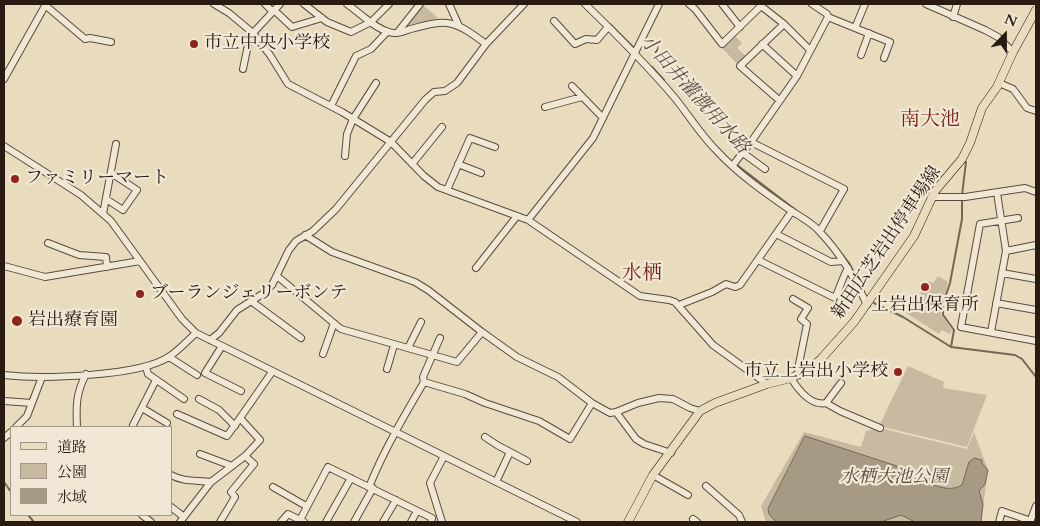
<!DOCTYPE html>
<html>
<head>
<meta charset="utf-8">
<style>
	body { margin:0 }
	#map { position:relative; width:1040px; height:526px; overflow:hidden; background:#e8dbbe; font-family:Cardo,"Noto Serif JP",serif }
	canvas { display:block }
	.frame { position:absolute; inset:0; border:5px solid #2a1b12; pointer-events:none }
	.legend { position:absolute; left:10px; top:426px; width:162px; height:90px; box-sizing:border-box; background:#f0e8d5; border:1px solid #a19687; margin:0; padding:6px 9px; list-style:none; font-size:15px; color:#2a1b12 }
	.legend li { display:flex; align-items:center; gap:10px; height:25px }
	.legend b { width:25px; border:1px solid #a19687 }
	.north { position:absolute; left:980px; top:10px; width:50px; height:50px; -webkit-text-stroke:4px #f0e8d5; paint-order:stroke; rotate:22deg; font-size:14px; font-weight:700; line-height:20px; text-align:center; color:#2a1b12 }
	.north::after { content:''; display:block; margin:auto; width:18px; height:22px; background:#2a1b12; clip-path:polygon(50% 0,100% 100%,50% 72%,0 100%) }
</style>
</head>
<body>
<div id="map">
<canvas width="1040" height="526"></canvas>
<div class="frame"></div>
<ul class="legend">
<li><b style="height:6px;background:#e8dbbe"></b>道路</li>
<li><b style="height:14px;background:#c8baa1"></b>公園</li>
<li><b style="height:14px;background:#a79a84"></b>水域</li>
</ul>
<div class="north">N</div>
</div>
<script>
const g = document.querySelector('canvas').getContext('2d');
g.lineJoin = 'round';
function fill(path, color) {
  g.fillStyle = color;
  g.fill(path, 'evenodd');
}
function stroke(path, color, width, dash) {
  g.strokeStyle = color;
  g.lineWidth = width;
  g.lineCap = dash ? 'butt' : 'round';
  g.setLineDash(dash || []);
  g.stroke(path);
}
function label(font, color, halo, rows, align = 'center') {
  g.font = font + ' Cardo,"Noto Serif JP",serif';
  g.lineWidth = 4.5;
  g.setLineDash([]);
  g.textBaseline = 'middle';
  g.strokeStyle = halo;
  g.fillStyle = color;
  for (const [text, x, y, turn = 0] of rows) {
    g.save();
    g.translate(x, y);
    g.rotate((+turn || 0) * Math.PI / 180);
    g.textAlign = isNaN(turn) ? turn : align;
    if (halo) g.strokeText(text, 0, 0);
    g.fillText(text, 0, 0);
    g.restore();
  }
}
fill(new Path2D(`
	M423,5L438,18L401,30Z
	M735,36L742,43L737,48L746,56L737,64L722,48Z
	M938,276L948,282L941,315L952,330L950,334L942,330L939,334L906,313L929,281L933,283Z
	M908,366L944,382L943,388L987,395L967,447L879,426Z
	M880,428L967,449L974,432L988,470L981,522H766L761,506L804,432L861,447L866,431Z`), '#c8baa1');
const water = new Path2D(`
	M805,436L909,470V474L932,481L931,484C942,488 952,491 962,485L969,462L974,458L982,460V463L988,470L985,484L979,491L983,504L981,522H915L901,515L881,522H776L769,514L768,509Z`);
fill(water, '#a79a84');
stroke(water, '#756756', 1);
stroke(new Path2D(`
	M610,24L635,49
	M652,67L664,80
	M737,165L797,211
	M962,195L966,162
	M841,253L849,263L857,279
	M874,303L903,317L951,347L1015,355L1022,359L1036,377
	M951,347L954,330L943,315V304L950,283L962,219V200
	M4,482L11,492
	M28,515L34,522`), '#756756', 2);
const minor = new Path2D(`
	M214,4L229,13L253,33L249,40L243,69
	M265,4L273,12
	M280,4L253,33L270,55L288,84L342,112L391,142L424,176L438,187L528,220L640,296L669,300L675,302L713,345L767,384
	M304,4L327,22L351,32L371,22L389,4
	M347,4C360,13 374,28 389,32C397,35 404,31 411,29C449,18 455,21 486,44
	M449,4L459,26
	M585,4C616,34 646,64 674,97C688,114 700,134 716,150C737,173 764,192 790,210C799,216 813,223 820,232C840,253 855,278 867,305
	M689,4L695,9L722,44L761,6L784,24
	M722,4L740,27
	M812,4L827,14L828,17
	M926,4L985,30L998,37L1013,52
	M45,5L85,39L90,38L111,42
	M274,10L292,27L322,18
	M953,17L957,4
	M554,21L575,44L586,39L597,40L608,27
	M855,28L890,42L884,58
	M397,33L420,4
	M762,44L797,76
	M861,55L869,33
	M4,79L46,4
	M999,83L1013,89L1027,108L1036,111
	M572,86L603,118
	M779,100L740,66L784,24L810,50
	M331,106L356,56L371,49L387,32
	M545,107L582,97
	M4,146L81,195L111,221L182,319L196,333L577,522
	M743,153L765,169
	M345,156L347,134L353,119L376,83
	M412,164L442,127
	M458,164L481,173
	M733,165L751,142
	M447,190L470,138L495,147
	M932,197H965L1025,188L1036,192
	M106,199L123,210L137,190L111,173
	M103,214L116,144
	M1018,218L980,224L961,327L1036,341
	M528,220L593,138L659,4
	M820,231L844,189L751,142L797,76L828,17L855,28L865,4
	M776,234L831,262L843,261
	M305,235L332,252L415,282L428,290L482,332L517,357L558,377L592,403L610,413L616,412L638,403L659,398L673,399L690,408L700,411
	M48,243L79,255L106,257L107,267
	M1006,251L1036,245
	M758,260L835,298C840,288 843,276 848,268
	M4,266L45,277L140,261
	M476,268L517,216
	M1002,273L1036,279
	M277,276L341,329L457,362L482,332
	M793,299L808,308L801,319L807,324L798,369L799,375
	M251,301L301,338
	M996,303L1036,310
	M679,305L712,292L726,284L735,287L740,285L792,211
	M991,332L1006,251L997,193
	M210,340L219,333L237,310L264,293L272,285L289,250L296,241L313,231L336,209L425,100L434,92L445,91L457,83L486,44L524,4
	M222,346L205,373L241,391
	M408,348L421,322
	M323,354L334,323
	M169,357L197,375
	M146,367L148,374L184,399
	M387,369L394,345
	M4,375C40,379 141,377 170,356C179,350 187,341 196,333
	M791,378C799,391 811,406 826,403L840,411L880,428
	M424,382L423,377L440,338
	M199,399L219,410L235,426
	M4,401L32,403L42,377
	M826,403L841,383
	M142,408L167,423
	M616,412L636,439L644,444L671,453
	M177,414L227,436L240,418
	M133,425L156,380
	M16,427L27,416L32,403
	M77,427C76,406 76,393 86,374
	M485,437L497,445L527,461
	M4,438L11,432
	M200,454L232,466
	M171,475C183,482 197,480 211,482
	M653,475L688,495
	M496,482L510,452
	M706,486L739,515L742,522
	M273,487L306,506
	M369,487C384,450 404,416 424,382L465,394L485,403L539,421L570,439L592,403
	M171,507L184,517
	M142,515L151,522
	M693,519L697,522
	M300,520L328,467L432,518L431,522
	M180,522L211,482L245,456L260,440L240,418L272,372
	M220,522L235,497L231,492L254,464L245,456
	M281,522L288,514L304,522
	M326,522L351,478
	M354,522L373,488
	M383,522L396,500
	M411,522L417,511
	M442,522L430,483L444,456
	M999,522L1002,511L1031,521
	M1030,522L1036,506`);
const major = new Path2D(`
	M628,522L653,475L700,411L715,403L767,384L791,378L808,370L821,359L854,322L914,236L935,191L962,159L970,143L982,108L997,87L1013,52L1036,10`);
stroke(minor, '#5a4b3d', 8);
stroke(major, '#2a1b12', 9);
stroke(minor, '#f0e8d5', 6);
stroke(major, '#e8dbbe', 8);
for (const [x, y, r, color] of [
	[194,44,5,"#8f2418"],
	[15,179,5,"#8f2418"],
	[925,287,5,"#8f2418"],
	[140,294,5,"#8f2418"],
	[17,321,6,"#8f2418"],
	[898,372,5,"#8f2418"]
]) {
  const dot = new Path2D();
  dot.arc(x, y, r, 0, 2 * Math.PI);
  g.fillStyle = color;
  g.fill(dot);
  stroke(dot, '#f0e8d5', 2);
}
label('18px', '#2a1b12', '#f0e8d5', [
	["市立中央小学校",204,44],
	["ファミリーマート",25,179],
	["ブーランジェリーボンテ",150,294],
	["上岩出保育所",925,306,"center"],
	["岩出療育園",28,321],
	["市立上岩出小学校",888,372,"right"]
], 'left');
label('18px', '#2a1b12', '#f0e8d5', [
	["新田広芝岩出停車場線",887,243,-56]
]);
label('italic 18px', '#594b3d', '#f0e8d5', [
	["水栖大池公園",894,478]
]);
label('italic 19px', '#5c4e40', '#f0e8d5', [
	["小田井灌漑用水路",694,95,48]
]);
label('20px', '#7a1f14', '#f0e8d5', [
	["南大池",930,120],
	["水栖",642,274]
]);
</script>
</body>
</html>
